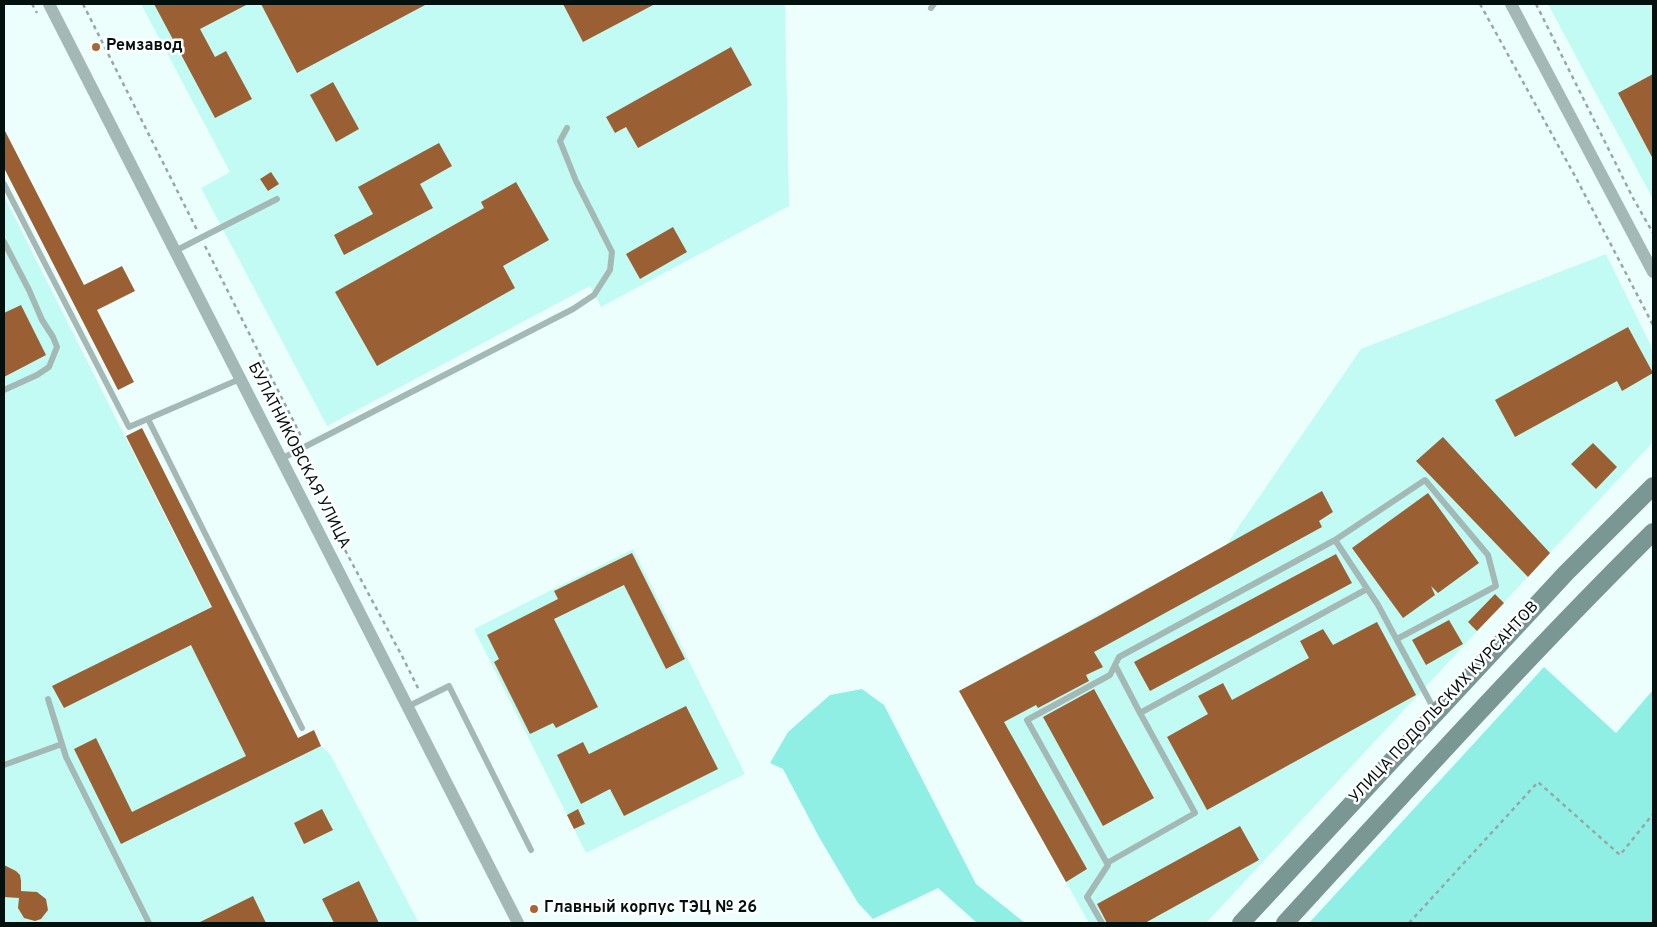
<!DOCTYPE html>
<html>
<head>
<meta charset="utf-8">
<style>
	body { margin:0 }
	#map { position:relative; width:1657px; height:927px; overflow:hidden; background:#edfffd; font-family:Overpass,sans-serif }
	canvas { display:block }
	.frame { position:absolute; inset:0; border:5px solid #02100e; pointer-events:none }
</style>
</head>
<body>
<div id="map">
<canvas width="1657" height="927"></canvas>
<div class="frame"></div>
</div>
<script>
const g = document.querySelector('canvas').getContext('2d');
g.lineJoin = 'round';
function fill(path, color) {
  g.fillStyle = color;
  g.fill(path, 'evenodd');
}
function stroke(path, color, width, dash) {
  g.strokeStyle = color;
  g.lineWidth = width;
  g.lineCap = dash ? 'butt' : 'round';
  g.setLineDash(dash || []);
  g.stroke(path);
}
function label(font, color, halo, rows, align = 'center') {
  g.font = font + ' Overpass,sans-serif';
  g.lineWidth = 5;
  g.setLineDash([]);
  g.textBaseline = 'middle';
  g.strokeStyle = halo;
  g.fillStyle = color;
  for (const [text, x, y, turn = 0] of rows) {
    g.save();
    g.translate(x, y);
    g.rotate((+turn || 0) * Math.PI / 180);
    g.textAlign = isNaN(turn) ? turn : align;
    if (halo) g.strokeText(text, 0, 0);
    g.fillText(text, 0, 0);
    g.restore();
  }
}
fill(new Path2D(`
	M141,4H785L789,206L601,307L590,286L327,426L201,188L230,172Z
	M1548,4H1653V199L1588,79Z
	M4,196L289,762L321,746L330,754L419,923H4Z
	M1606,254L1653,350V442L1206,923H1089L959,691L1226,545L1361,349Z
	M633,549L745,774L586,853L474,629Z`), '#c2fbf4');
fill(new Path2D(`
	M1544,667L1616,733L1653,690V923H1309Z
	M862,689L884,705L976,884L1025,923H977L938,888L873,919L858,903L819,837L783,769L770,763L788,732L830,695Z`), '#8fefe5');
fill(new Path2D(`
	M154,4H248L200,29L215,57L226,51L252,99L215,118Z
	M261,4H427L297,73Z
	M563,4H655L583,42Z
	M731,47L752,85L638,148L626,127L615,133L606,117Z
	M1653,74V159L1618,93Z
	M333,82L359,129L336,142L310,95Z
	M4,129L84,285L122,266L135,291L97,310L134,382L118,390L4,168Z
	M439,143L452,166L420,184L433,208L344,255L334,235L373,214L358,187Z
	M271,172L279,184L268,191L260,179Z
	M516,182L549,240L503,266L515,288L377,366L335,292L484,208L481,202Z
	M673,227L687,252L640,279L626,254Z
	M21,305L46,355L4,377V313Z
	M1628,327L1653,373L1622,391L1617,381L1515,437L1495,400Z
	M142,428L298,738L314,730L321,746L121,844L74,749L96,738L132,812L246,756L191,645L64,708L52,686L212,607L126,436Z
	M1443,437L1550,553L1528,577L1416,461Z
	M1593,443L1617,467L1596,489L1571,464Z
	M1322,491L1333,512L1319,521L1322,527L1094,652L1103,667L1086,675L1089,681L1038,708L1036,705L1004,722L1087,869L1066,882L959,691L1097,617Z
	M1428,493L1479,563L1438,593L1431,586L1435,595L1403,618L1352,548Z
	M632,553L685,659L666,669L624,585L554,619L598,707L556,728L553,723L530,734L494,662L499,659L487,635L558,599L554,591Z
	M1336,554L1352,583L1150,691L1134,662Z
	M1495,594L1504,603L1477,631L1468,622Z
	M1449,620L1463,644L1426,665L1412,640Z
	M1377,622L1416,695L1207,810L1167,737L1208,714L1198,696L1223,683L1232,700L1309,658L1300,641L1323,629L1333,645Z
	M1094,689L1154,798L1103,826L1043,717Z
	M686,706L718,769L624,816L610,789L581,804L557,755L583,742L589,754Z
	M322,809L333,830L304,844L294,823Z
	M578,809L585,824L574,829L567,815Z
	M1240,826L1259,860L1145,923H1107L1097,904Z
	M4,865L16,871L20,875L21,881V891L37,892L46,899L48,910L41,919L35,921L24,918L18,908L19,898L4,897Z
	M359,881L379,923H334L322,899Z
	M253,896L266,923H198Z`), '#9a6034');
stroke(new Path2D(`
	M32,4L37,13
	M83,4L197,230
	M1480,4L1575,176L1653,325
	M1536,4L1633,198L1653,233
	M205,246L302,438
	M330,522L403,658L419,690
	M1409,923L1538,782L1620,855L1653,814`), '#96a7a5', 2.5, [4, 4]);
stroke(new Path2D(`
	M931,8L934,4
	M4,184L129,427L240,379
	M4,242L29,290L42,320L53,337L57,347L49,367L37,375L4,390
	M175,251L277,199
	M148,419L302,728
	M281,459L573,309L594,295L610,270L612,252L576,181L560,141L567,128
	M1335,540L1425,480L1488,555L1496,586L1397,639
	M1115,665L1140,713
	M48,699L66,757L149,923
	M407,707L449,686L531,850
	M4,765L62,744
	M1107,863L1195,813L1140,713L1367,589
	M1102,923L1087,897L1108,865L1027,720L1110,675L1119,657L1335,540L1378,605L1435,711`), '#a4b8b5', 6);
stroke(new Path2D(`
	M49,4L518,923
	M1511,4L1653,272`), '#a4b8b5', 12);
stroke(new Path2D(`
	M1241,923L1566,573L1653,486
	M1285,923C1406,791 1526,658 1653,532`), '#7a9794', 18);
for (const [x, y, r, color] of [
	[96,47,5,"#a96634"],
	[534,909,5,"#a96634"]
]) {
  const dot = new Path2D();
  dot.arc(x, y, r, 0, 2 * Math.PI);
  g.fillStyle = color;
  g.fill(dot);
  stroke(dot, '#fff', 2);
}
label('bold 16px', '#02100e', '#fff', [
	["Ремзавод",106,47],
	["Главный корпус ТЭЦ № 26",544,909]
], 'left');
label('16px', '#02100e', '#fff', [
	["БУЛАТНИКОВСКАЯ УЛИЦА",298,456,63],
	["УЛИЦА ПОДОЛЬСКИХ КУРСАНТОВ",1445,703,-47]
]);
</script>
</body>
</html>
